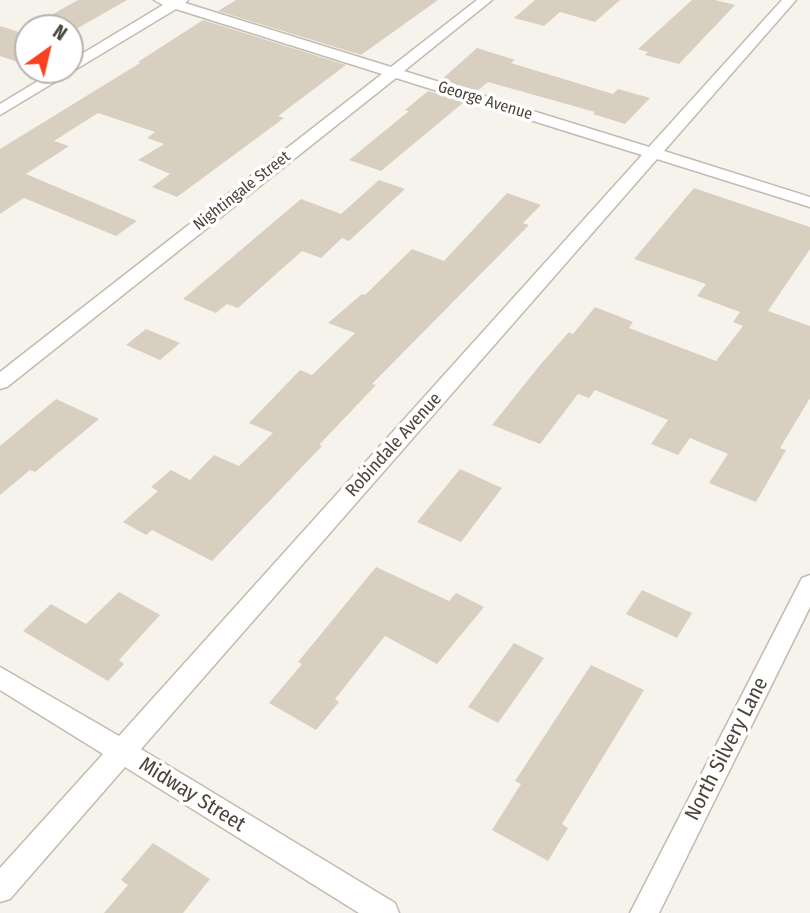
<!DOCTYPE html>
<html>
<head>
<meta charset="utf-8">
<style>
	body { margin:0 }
	#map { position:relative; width:810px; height:913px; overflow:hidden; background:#f6f3ec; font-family:"Fira Sans Condensed",sans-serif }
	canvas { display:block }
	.north { position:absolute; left:14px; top:14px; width:70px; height:70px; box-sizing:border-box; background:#fff; border:2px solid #b7b4b0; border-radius:50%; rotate:34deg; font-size:19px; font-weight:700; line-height:28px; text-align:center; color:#4b4439 }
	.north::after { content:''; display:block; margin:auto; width:24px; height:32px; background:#fc3f1d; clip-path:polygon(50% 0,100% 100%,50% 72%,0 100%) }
</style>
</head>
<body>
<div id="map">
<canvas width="810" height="913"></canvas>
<div class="north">N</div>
</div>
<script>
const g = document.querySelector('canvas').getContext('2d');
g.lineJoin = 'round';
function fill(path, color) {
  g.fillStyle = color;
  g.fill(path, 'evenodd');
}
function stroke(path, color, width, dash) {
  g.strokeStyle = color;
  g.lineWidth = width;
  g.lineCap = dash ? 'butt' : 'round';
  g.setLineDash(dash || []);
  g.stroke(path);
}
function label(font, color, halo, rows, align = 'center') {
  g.font = font + ' "Fira Sans Condensed",sans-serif';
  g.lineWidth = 7;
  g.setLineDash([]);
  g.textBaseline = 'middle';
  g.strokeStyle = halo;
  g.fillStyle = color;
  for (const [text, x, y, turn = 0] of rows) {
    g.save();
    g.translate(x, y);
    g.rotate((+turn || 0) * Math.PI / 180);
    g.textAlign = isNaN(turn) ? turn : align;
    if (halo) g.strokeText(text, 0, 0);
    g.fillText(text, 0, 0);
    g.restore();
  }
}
fill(new Path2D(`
	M78,0H127L78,28L46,18Z
	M236,0H438L361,55L218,11Z
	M535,0H620L595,22L560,12L544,26L514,18Z
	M692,0H715L735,5L679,64L645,55L648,52L638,49Z
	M203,20L346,65L278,116L284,118L177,197L152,187L170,174L138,160L164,144L147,138L155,132L98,113L54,141L69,146L26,174L137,221L116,236L24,198L0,214V149L140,63L138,62Z
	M0,26L28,35V56L18,62L0,56Z
	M477,48L515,60L511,63L613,94L618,89L650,98L625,124L593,114L595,112L488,82L477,91L441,80Z
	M428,91L464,102L381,171L349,160L409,111L405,110Z
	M379,180L405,189L349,241L342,238L321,258L302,251L238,308L227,304L216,313L183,299L301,199L341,214Z
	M694,188L810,227V249L768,311L810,326V398L780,448L786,450L756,502L709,483L728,454L690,438L678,455L651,444L668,420L595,390L589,398L578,394L540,444L492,425L540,365L569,332L573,334L595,307L633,322L629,328L716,361L743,326L733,322L740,312L697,296L706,284L634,259Z
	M507,193L541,205L523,223L529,225L372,384L376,385L319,445L322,446L212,561L152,530L146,535L123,522L158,491L151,487L171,470L190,480L214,455L239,466L273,433L249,423L300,370L312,375L355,333L328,323L362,294L365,295L412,249L444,261Z
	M146,329L180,343L160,360L126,345Z
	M56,399L99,419L35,472L30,470L0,495V446Z
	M460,469L502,488L461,542L417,522Z
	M376,567L449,601L456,593L484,607L437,664L385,636L335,699L339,702L316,730L269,703L302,664L298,662Z
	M642,590L692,613L677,638L626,614Z
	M119,592L160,615L119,660L124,664L108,681L23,631L51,604L86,624Z
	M514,643L544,658L498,723L468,707Z
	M591,665L644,690L562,824L568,828L548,861L492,830L521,784L515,781Z
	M153,843L210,879L183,913H104L128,885L121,880Z`), '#d8cfc1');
const street = new Path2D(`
	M154,0H188L185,3L391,67L477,0H492L404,71L649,147L782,0H796L664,151L810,197V207L657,159L141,749L395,903L399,913H359L125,767L10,899L0,902V868L103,754L0,690V667L119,736L642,155L396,78L7,387L0,389V372L382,74L176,9L0,115V104L56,70H70V61L163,5Z
	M810,575V607L659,913H630L802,578Z`);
stroke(street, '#c2bbae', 3);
fill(street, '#fff');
label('16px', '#4b4439', '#fff', [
	["George Avenue",485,101,17],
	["Nightingale Street",242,191,-38]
]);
label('18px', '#4b4439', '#fff', [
	["Robindale Avenue",394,445,-48]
]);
label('21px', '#4b4439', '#fff', [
	["North Silvery Lane",727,749,-63],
	["Midway Street",192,795,32]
]);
</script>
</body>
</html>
